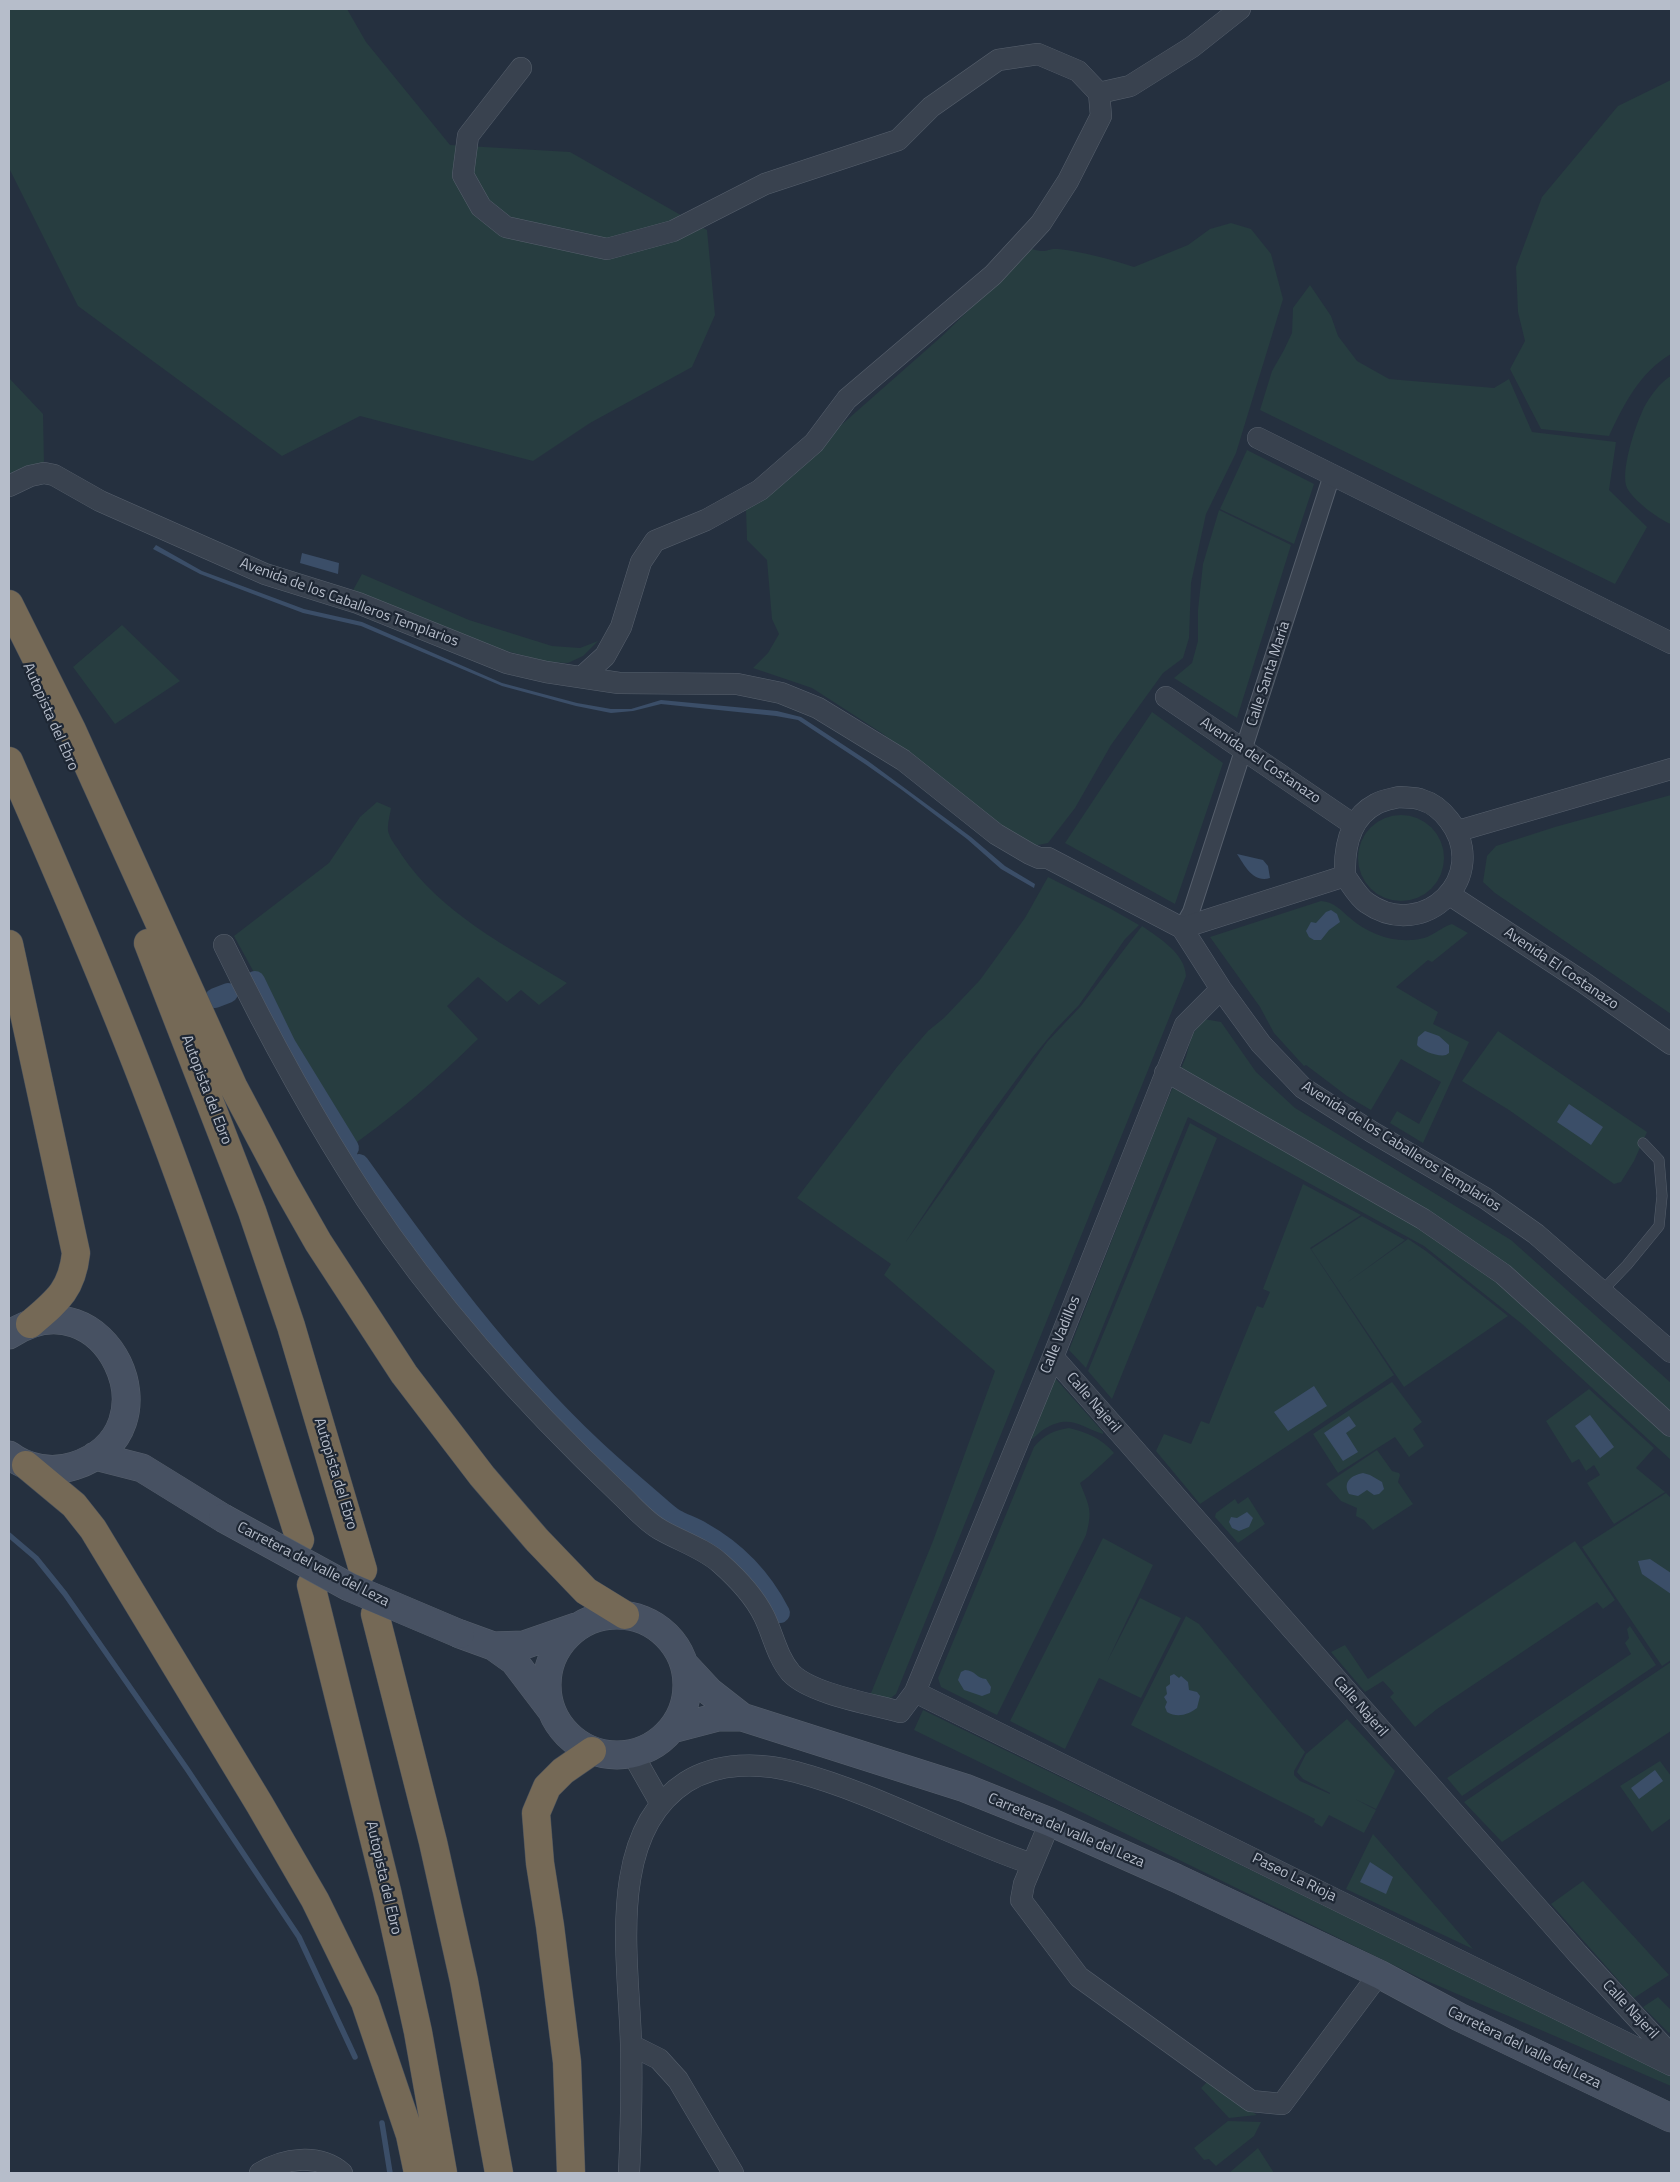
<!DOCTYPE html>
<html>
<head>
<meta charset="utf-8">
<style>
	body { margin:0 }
	#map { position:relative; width:1680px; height:2182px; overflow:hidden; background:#25303f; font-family:"Titillium Web",sans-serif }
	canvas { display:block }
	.frame { position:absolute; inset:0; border:10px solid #b6bdca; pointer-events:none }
</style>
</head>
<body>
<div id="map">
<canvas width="1680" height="2182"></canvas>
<div class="frame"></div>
</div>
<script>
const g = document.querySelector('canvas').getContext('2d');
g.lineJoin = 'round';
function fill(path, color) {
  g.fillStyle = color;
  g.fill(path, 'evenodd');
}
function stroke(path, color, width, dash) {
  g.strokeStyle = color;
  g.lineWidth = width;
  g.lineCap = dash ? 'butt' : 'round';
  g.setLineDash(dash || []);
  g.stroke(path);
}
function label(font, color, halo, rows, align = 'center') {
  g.font = font + ' "Titillium Web",sans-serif';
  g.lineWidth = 4.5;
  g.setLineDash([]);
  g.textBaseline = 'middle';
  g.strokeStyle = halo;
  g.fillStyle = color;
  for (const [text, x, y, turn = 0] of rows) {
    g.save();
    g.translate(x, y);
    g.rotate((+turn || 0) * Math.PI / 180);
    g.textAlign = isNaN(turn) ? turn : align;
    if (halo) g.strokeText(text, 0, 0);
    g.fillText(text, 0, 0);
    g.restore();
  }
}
fill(new Path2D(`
	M9,9H347L366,42L450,145L570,152L707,230L715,315L692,367L590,423L533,461L360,416L282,456L78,306L9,168Z
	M1671,80V354C1640,372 1624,404 1609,436L1541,429L1510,369L1525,341L1518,312L1516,267L1542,197L1618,106Z
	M1231,223L1251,229L1271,254L1283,299L1236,453L1206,514L1191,583L1189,638L1183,658L1163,673L1111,745L1075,808L1048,843L1033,846L1002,828L950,785L883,734L840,706L812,688L753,668L768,653L779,634L772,619L767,560L747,540L746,509L941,337L1032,249C1048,254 1046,248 1058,249C1085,252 1109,259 1134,267L1188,245L1210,229Z
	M1310,285L1331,316L1338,336L1357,361L1389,379L1494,388L1509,379L1532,432L1616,442L1609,490L1647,527L1615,584L1260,410L1272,371L1284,350L1292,333L1293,308Z
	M1671,376V524C1658,519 1633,500 1627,488C1620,472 1635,427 1642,412C1647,400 1660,382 1671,376Z
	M9,378L43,414L44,465H28L9,474Z
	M1247,450L1314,484L1294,544L1220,509Z
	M1219,510L1291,545L1237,718L1174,678L1192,663L1198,641V610L1203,564Z
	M362,574L469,620L552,646L580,648L598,641L583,656L568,663L547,662L503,650L352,592Z
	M122,625L180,681L115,724L73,667Z
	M1152,712L1223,763L1175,904L1065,843Z
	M1671,795V1014L1495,893L1483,882L1487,856L1496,846L1555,827Z
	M377,802L391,808C390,815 386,828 389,834C391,841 398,848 401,854C440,913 508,947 567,983L539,1005L521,990L507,1002L478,977L447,1006L478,1039C436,1080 398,1113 350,1147L234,936L329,863L360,817Z
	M1358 858a43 43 0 1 1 86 0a43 43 0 1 1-86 0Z
	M1048,877L1111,909L1139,925L1125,939L1079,1005L1055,1030L1032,1058L980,1129L905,1243L1047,1042L1081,1006L1142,926C1159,938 1185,953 1186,976L896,1694L884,1703L869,1698L933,1541L995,1371L884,1275L891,1264L797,1198L897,1067L928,1031L944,1018L980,980L1025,918Z
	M1321,901C1335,902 1340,910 1350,918C1369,935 1398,945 1424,938C1434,935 1442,927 1452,924L1468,933L1432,962L1428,960L1396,987L1438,1012L1433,1024L1469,1042L1423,1143L1390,1123L1397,1111L1419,1124L1441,1082L1401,1059L1371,1110L1347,1096L1306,1065L1304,1066L1274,1033L1260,1007L1210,937Z
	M1204,1019L1221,1022L1256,1072L1295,1108L1511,1240L1671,1383V1460L1522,1324L1424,1246L1188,1117L1086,1368L1069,1350L1160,1117L1186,1057L1192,1035Z
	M1498,1031L1647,1132L1634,1161L1621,1182L1614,1184L1509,1110L1462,1081Z
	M1190,1123L1217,1138L1112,1399L1088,1371Z
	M1303,1184L1361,1215L1310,1248L1394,1375L1200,1504L1156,1451L1164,1434L1191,1444L1201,1421L1209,1424L1257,1306L1263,1308L1270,1292L1263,1289Z
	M1362,1216L1405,1240L1345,1284L1408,1239L1426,1251L1508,1316L1404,1387L1311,1249Z
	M1055,1378L1103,1432V1434C1080,1427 1071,1414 1046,1428C1040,1431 1036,1437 1030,1440Z
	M1392,1382L1422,1422L1413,1429L1424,1446L1409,1457L1395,1437L1338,1473L1313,1434Z
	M1589,1389L1654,1448L1636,1468L1665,1492L1614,1524L1587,1483L1600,1475L1594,1465L1586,1471L1579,1459L1572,1463L1546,1421Z
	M1069,1428C1087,1432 1102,1439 1114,1453L1088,1477L1080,1483C1089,1506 1093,1510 1086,1535L997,1715L941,1687L938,1678L1034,1447C1044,1435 1054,1430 1069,1428Z
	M1377,1450L1392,1471L1399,1473L1400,1475L1398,1482L1413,1504L1373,1530L1364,1520L1356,1516L1357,1508L1341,1501L1326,1484Z
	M1666,1493L1671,1498V1660L1662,1666L1582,1547Z
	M1248,1497L1265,1524L1238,1543L1215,1517L1216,1513L1235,1499L1238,1504Z
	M1103,1538L1153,1565L1107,1662L1140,1598L1181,1618L1141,1698L1099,1678L1065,1749L1010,1721Z
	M1575,1541L1615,1600L1603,1609L1597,1602L1437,1709L1415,1727L1390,1697L1394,1693L1383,1681L1365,1692L1331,1652L1345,1645L1368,1679Z
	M1186,1616L1199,1624L1305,1752L1294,1771V1775L1300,1781L1330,1794V1793L1303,1779L1297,1772L1306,1754L1347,1719L1395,1771L1376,1809L1355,1799L1376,1810L1364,1833L1329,1815L1322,1827L1314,1822L1315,1819L1131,1725Z
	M1630,1626L1656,1665L1462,1796L1447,1778L1631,1654L1625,1643L1629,1638L1627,1629Z
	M1671,1662V1731L1502,1842L1464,1802Z
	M923,1710L1671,2075V2086L1420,1978L914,1730Z
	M1660,1761L1671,1776V1818L1652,1832L1620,1786Z
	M1373,1834L1473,1949L1346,1889Z
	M1583,1881L1669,1975L1634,1998L1551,1904Z
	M1658,1997L1671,2010V2031L1669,2033L1643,2007Z
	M1207,2082L1257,2115L1229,2118L1201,2088Z
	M1228,2121L1261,2122L1254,2136L1216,2166L1209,2159L1204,2160L1194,2148Z
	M1258,2148L1274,2173H1229Z`), '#273d40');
fill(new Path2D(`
	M156,545L202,571L304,609L362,622L502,683L577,703L611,709H631L661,700L777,711L801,717L868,761L971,837L1005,866L1035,884L1034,888L1001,869L967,839L902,790L865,764L798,720L776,716L661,704L633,711L611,713L576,706L502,686L361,626L303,613L200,574L153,549Z
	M302,553L339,563L338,574L300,563Z
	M1237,854L1263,860L1268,866L1270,878C1253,883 1245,866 1237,854Z
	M1331,910L1337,914L1340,922L1329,930L1321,940H1314L1309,937L1306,931L1311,922L1316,923L1326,912Z
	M1425,1031L1439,1036L1449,1045V1053L1446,1055C1438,1057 1422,1051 1417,1045L1418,1037Z
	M1569,1104L1603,1127L1591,1145L1557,1122Z
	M1314,1386L1327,1406L1288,1431L1274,1412Z
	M1590,1415L1614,1447L1600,1458L1575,1426Z
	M1349,1416L1356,1426L1346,1433L1358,1452L1343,1461L1324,1433Z
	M1363,1473L1370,1475L1382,1482L1384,1489L1379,1494L1374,1495L1367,1490L1358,1496L1349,1494C1342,1482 1352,1475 1363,1473Z
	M1247,1512L1253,1518L1249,1527L1239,1531L1232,1528L1229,1522L1231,1517L1237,1518Z
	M1650,1559L1671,1573V1594L1642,1574L1638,1561Z
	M965,1670C975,1670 977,1679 986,1679L991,1687L990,1693L982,1696L964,1690L958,1680L961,1672Z
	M1174,1674L1179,1678L1181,1676L1188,1682L1189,1690L1197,1692L1200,1696L1197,1708C1188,1715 1177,1718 1167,1712L1165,1707L1167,1702L1164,1697L1167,1694L1166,1687L1170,1684V1676Z
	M1655,1770L1663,1781L1639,1799L1631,1788Z
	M1370,1862L1393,1877L1386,1894L1360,1882Z`), '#3b4e68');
stroke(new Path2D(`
	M9,1535L36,1558L65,1594L187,1769L299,1937L355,2057
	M382,2123L390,2173`), '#3b4e68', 5.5);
stroke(new Path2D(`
	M255,981L286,1045L349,1148
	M215,998L228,993
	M359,1164C430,1263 503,1363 592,1447C611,1465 632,1483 652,1500C659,1506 667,1514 675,1519C684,1524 694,1527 702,1532C736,1551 762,1578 780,1613`), '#3b4e68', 20);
const service = new Path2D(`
	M1602,1291L1627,1265L1659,1226L1662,1196L1659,1160L1643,1143`);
const pedestrian = new Path2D(`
	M1182,928L1191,912L1332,475`);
const minor = new Path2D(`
	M521,68L468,136L463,175L481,207L506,227L607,249L673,231L765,184L898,140L931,107L998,60L1038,54L1078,71L1099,93L1101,116L1068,181L1041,223L993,275L847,399L814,443L760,490L706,520L655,541L641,562L621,627L605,656L583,676
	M1099,93L1130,86L1192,47L1240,9
	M1258,438L1671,643
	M9,486L30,476L44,473L54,475L100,501L265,574L358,603L507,663L546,672L619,683L737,684L781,693L818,708L903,760L996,834L1030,854L1039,858H1048L1182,928L1221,989L1261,1044L1303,1088L1372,1132L1485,1198L1536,1234L1671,1352
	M1166,697L1354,825
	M1399,797C1406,798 1415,797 1422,800C1433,803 1442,811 1449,820C1492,876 1424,943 1367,903C1358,897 1351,884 1345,876C1344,849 1349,818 1376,804C1383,800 1392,799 1399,797Z
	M1458,831L1671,769
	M1450,895L1583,982L1671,1044
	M1182,928L1345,876
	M224,945C267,1033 313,1118 366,1199C437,1306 528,1407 621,1495C633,1506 646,1522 661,1530C680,1541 703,1548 720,1563C737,1578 754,1596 764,1616C773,1634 777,1657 791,1673C811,1694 872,1704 900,1712L915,1692L1053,1357L1185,1025L1221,989
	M1165,1073L1176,1077L1423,1219L1503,1274L1671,1426
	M1053,1357L1578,1954L1671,2055
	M915,1692L1671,2065
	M632,1753L661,1804
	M1050,1822L1024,1884L1021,1900L1079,1977L1251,2101L1282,2104L1379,1974
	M631,2045L659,2059L678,2080L733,2173
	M260,2173C284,2158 319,2153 342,2173
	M629,2173C631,2130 632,2087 631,2044C629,1962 605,1834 686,1782C718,1762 760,1762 796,1772C878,1794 952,1837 1032,1864`);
const secondary = new Path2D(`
	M9,1335C105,1270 181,1432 74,1466C52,1473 27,1469 9,1455
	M95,1456L142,1468L223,1518
	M547 1685a70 70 0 1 1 140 0a70 70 0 1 1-140 0Z
	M460,1634L493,1646L514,1661L552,1711
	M493,1646L524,1645L576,1627
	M684,1664L710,1692L742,1717
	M672,1729L718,1717H742L965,1788L1050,1822L1176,1878L1379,1974L1459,2017L1671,2118`);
const motorway = new Path2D(`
	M9,604L72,730L233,1086L285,1184L318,1242L404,1374L482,1476L537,1540L586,1591L625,1615
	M9,761C59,875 108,988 152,1104C207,1247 254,1394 300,1540
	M148,943L252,1211L291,1326L363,1570
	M9,944L76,1253C72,1290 57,1301 30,1324
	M26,1465L74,1505L93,1529L260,1805L315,1900L365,2002L410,2135L418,2173
	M311,1585L387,1891L418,2032L443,2173
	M375,1614L433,1842L464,1981L499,2173
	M571,2173L567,2062L550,1926L540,1863L536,1813L547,1787L563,1771L592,1751`);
stroke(service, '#57606d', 11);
stroke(pedestrian, '#57606d', 18);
stroke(minor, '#57606d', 22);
stroke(secondary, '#57606d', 29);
stroke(motorway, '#444d5a', 29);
stroke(service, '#39424f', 10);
stroke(pedestrian, '#39424f', 16);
stroke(minor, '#39424f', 21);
stroke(secondary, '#475162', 28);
stroke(motorway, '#756956', 28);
const secondaryBridge = new Path2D(`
	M223,1518L349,1587L460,1634`);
stroke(secondaryBridge, '#57606d', 29, []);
stroke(secondaryBridge, '#475162', 28);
label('15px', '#b6bdca', '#1e2734', [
	["Avenida de los Caballeros Templarios",349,603,20],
	["Calle Santa María",1269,674,-72],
	["Autopista del Ebro",50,717,66],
	["Avenida del Costanazo",1260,761,34],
	["Avenida El Costanazo",1561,969,34],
	["Autopista del Ebro",206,1090,69],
	["Avenida de los Caballeros Templarios",1401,1147,32],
	["Calle Vadillos",1061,1335,-68],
	["Calle Najeril",1093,1403,49],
	["Autopista del Ebro",335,1474,73],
	["Carretera del valle del Leza",313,1565,27],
	["Calle Najeril",1360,1707,49],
	["Carretera del valle del Leza",1066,1831,23],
	["Autopista del Ebro",383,1878,77],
	["Paseo La Rioja",1294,1878,26],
	["Calle Najeril",1630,2010,47],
	["Carretera del valle del Leza",1524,2048,26]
]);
</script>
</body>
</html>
